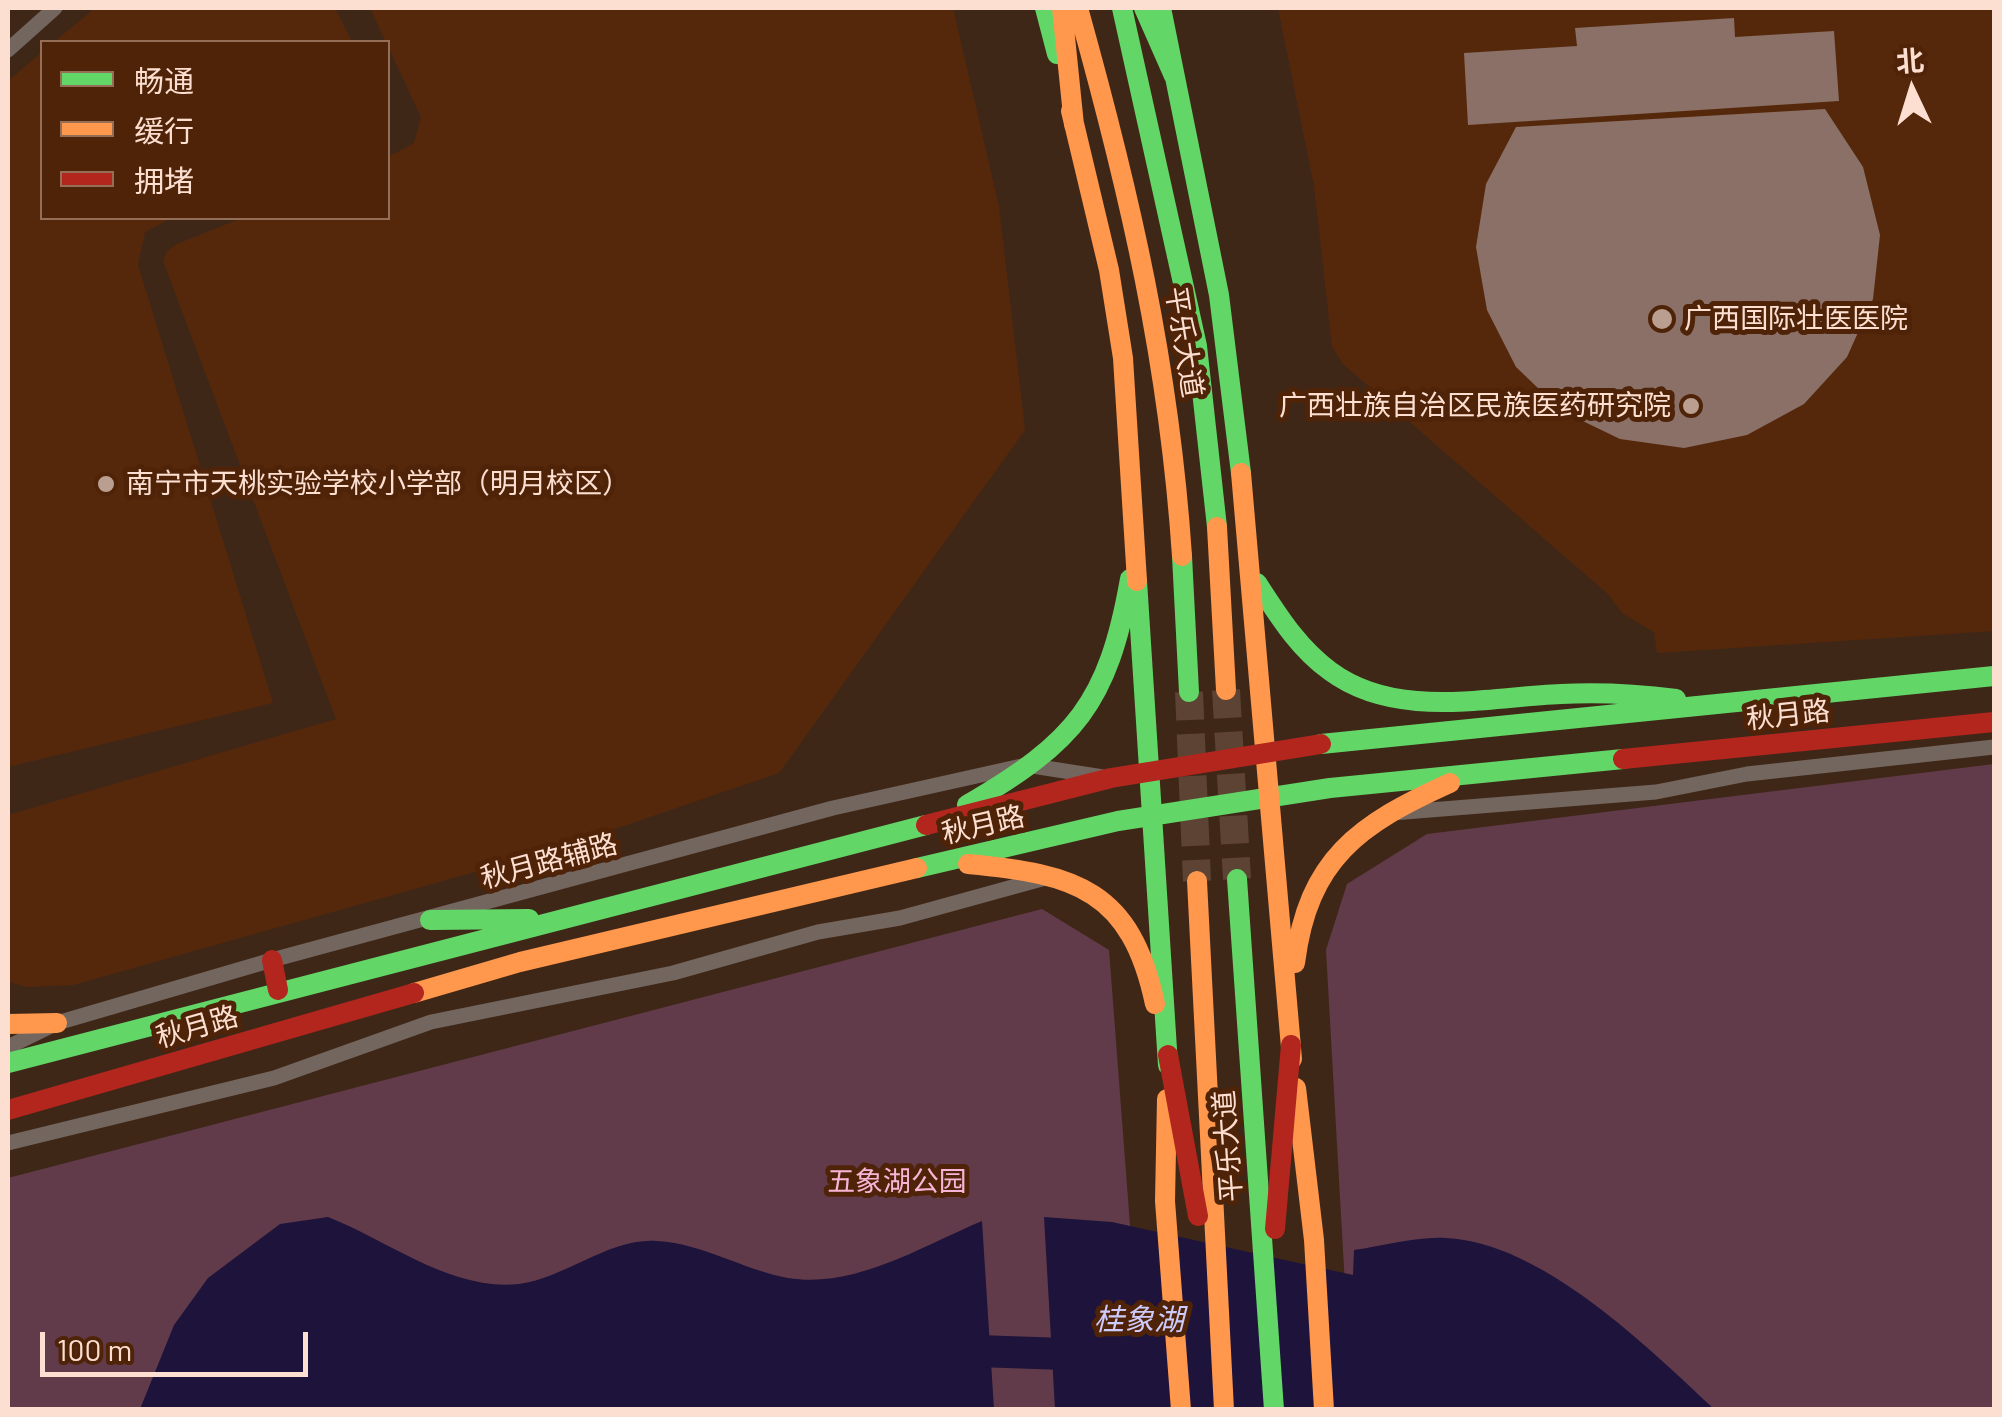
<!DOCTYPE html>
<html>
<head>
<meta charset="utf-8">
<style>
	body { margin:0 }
	#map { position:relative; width:2002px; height:1417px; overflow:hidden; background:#3f2718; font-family:Barlow,"Noto Sans SC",sans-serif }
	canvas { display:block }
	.frame { position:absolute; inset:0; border:10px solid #fddfd1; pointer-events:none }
	.legend { position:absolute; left:40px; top:40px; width:350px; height:180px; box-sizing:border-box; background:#4f2308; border:2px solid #956e58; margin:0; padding:12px 18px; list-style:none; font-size:30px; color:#fddfd1 }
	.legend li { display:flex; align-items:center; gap:20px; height:50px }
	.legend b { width:50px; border:2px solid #956e58 }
	.north { position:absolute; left:1862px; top:40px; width:100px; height:100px; -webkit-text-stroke:8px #4f2308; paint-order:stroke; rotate:356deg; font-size:28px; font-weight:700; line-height:40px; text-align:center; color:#fddfd1 }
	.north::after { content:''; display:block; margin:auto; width:35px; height:45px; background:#fddfd1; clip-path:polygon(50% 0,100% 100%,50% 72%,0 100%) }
	.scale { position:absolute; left:40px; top:1332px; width:268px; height:45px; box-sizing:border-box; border:5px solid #fddfd1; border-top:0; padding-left:12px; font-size:30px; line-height:35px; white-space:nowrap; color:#fddfd1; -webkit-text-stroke:8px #4f2308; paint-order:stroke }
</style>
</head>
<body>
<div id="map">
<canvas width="2002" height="1417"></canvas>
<div class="frame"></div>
<ul class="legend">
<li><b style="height:12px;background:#63d668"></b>畅通</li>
<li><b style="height:12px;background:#ff974d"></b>缓行</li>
<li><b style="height:12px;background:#b3261e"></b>拥堵</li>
</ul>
<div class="north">北</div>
<div class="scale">100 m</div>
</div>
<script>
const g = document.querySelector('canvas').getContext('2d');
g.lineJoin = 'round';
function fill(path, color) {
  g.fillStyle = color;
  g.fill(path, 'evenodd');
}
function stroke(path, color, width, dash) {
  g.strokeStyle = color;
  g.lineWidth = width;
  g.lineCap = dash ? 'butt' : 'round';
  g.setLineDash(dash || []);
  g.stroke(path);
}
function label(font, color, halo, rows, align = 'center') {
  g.font = font + ' Barlow,"Noto Sans SC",sans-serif';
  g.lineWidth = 10;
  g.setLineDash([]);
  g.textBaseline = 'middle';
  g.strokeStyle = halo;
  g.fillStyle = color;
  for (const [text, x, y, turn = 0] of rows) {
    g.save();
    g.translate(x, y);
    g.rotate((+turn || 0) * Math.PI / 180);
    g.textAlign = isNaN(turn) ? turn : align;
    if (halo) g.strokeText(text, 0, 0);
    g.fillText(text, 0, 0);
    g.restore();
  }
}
fill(new Path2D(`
	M95,8H335L352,42H54Z
	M370,8H953L999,207L1025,430L779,773L553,850L73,985L27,987L8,982V815L336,719L163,261L167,251L177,244L242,218H388V157L414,143L421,117Z
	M1278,8H1994V631L1657,653L1654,632L1622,613L1608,594L1343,364L1332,346L1314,186Z
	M42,52V218H171L145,232L138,265L273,703L8,767V81Z`), '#56280b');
fill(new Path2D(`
	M1994,764V1409H1352L1326,950L1347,884L1427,834Z
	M1042,909L1109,950L1144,1409L8,1410V1178Z`), '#623b4b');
fill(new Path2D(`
	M328,1217C389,1241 451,1291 519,1284C566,1278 608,1238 657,1241C705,1244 743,1270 788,1278C855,1289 922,1246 982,1221L994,1409H140L174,1325L208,1278L280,1224Z
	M1044,1217L1112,1222L1353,1275L1354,1250C1383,1246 1417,1236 1446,1238C1541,1242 1648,1347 1714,1409H1055Z`), '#1e133b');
stroke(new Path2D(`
	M948,1350L1094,1355`), '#1e133b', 32);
fill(new Path2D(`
	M1734,18L1735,37L1834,31L1839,101L1468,125L1464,53L1577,46L1575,28Z
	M1825,109L1863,167L1880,235L1873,299L1847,357L1804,404L1747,435L1684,448L1620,439L1562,411L1516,367L1487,310L1476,247L1486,184L1516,127Z`), '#8a7067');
stroke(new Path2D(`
	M1226,690L1237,879
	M1189,692L1197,881`), '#5c4334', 28, [28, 14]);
stroke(new Path2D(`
	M8,50L55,8
	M1392,813L1656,792L1747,774L1994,747
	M8,1047L57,1023L272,960L833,808L1026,765L1103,777
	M8,1143L274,1078L431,1022L673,973L818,932L900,918L1049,877`), '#73665e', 15);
stroke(new Path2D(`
	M1045,8L1057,54
	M1122,8L1197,346L1217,527
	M1144,8L1174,76
	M1161,8L1219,295L1241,473
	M1182,556L1189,692
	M1137,581L1168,1065
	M1257,583C1278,615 1298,648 1330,671C1396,720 1486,697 1561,694C1601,692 1637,694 1676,699
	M1321,744L1994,676
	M967,805C1075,742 1108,704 1130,579
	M917,868L1118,821L1330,788L1623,759
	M1237,879L1274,1410
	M430,920L529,919
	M8,1063L926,825`), '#63d668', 20);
stroke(new Path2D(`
	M1062,8L1074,125
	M1078,8C1130,194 1169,362 1182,556
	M1071,111L1109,270L1123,358L1137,581
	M1241,473L1292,1059
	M1217,527L1226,690
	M968,864C1076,874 1131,890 1155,1004
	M1197,881L1224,1410
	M1295,963C1308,859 1359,824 1450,783
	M414,993L520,962L917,868
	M8,1024L57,1023
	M1296,1088L1314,1240L1324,1410
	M1167,1099L1165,1201L1181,1410`), '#ff974d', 20);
stroke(new Path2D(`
	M1623,759L1994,722
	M926,825L1111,778L1321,744
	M272,960L278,990
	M1168,1055L1198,1216
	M8,1110L414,993
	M1275,1229L1291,1045`), '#b3261e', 20);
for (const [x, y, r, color] of [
	[1662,319,12,"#ba9f90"],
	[1691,406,10,"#ba9f90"],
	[106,484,10,"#ba9f90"]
]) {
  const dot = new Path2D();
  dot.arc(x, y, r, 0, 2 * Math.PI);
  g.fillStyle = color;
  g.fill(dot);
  stroke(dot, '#4f2308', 4);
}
label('28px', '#fddfd1', '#4f2308', [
	["广西国际壮医医院",1684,319],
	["广西壮族自治区民族医药研究院",1671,406,"right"],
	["南宁市天桃实验学校小学部（明月校区）",126,484]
], 'left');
label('28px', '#fddfd1', '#4f2308', [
	["平乐大道",1184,342,81],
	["秋月路",1788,715,-6],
	["秋月路",983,825,-13],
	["秋月路辅路",549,861,-15],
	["秋月路",197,1027,-16],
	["平乐大道",1228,1146,-94]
]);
label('28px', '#f8b4d6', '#4f2308', [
	["五象湖公园",897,1182]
]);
label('italic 30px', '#cecbfc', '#4f2308', [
	["桂象湖",1139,1320]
]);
</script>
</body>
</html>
